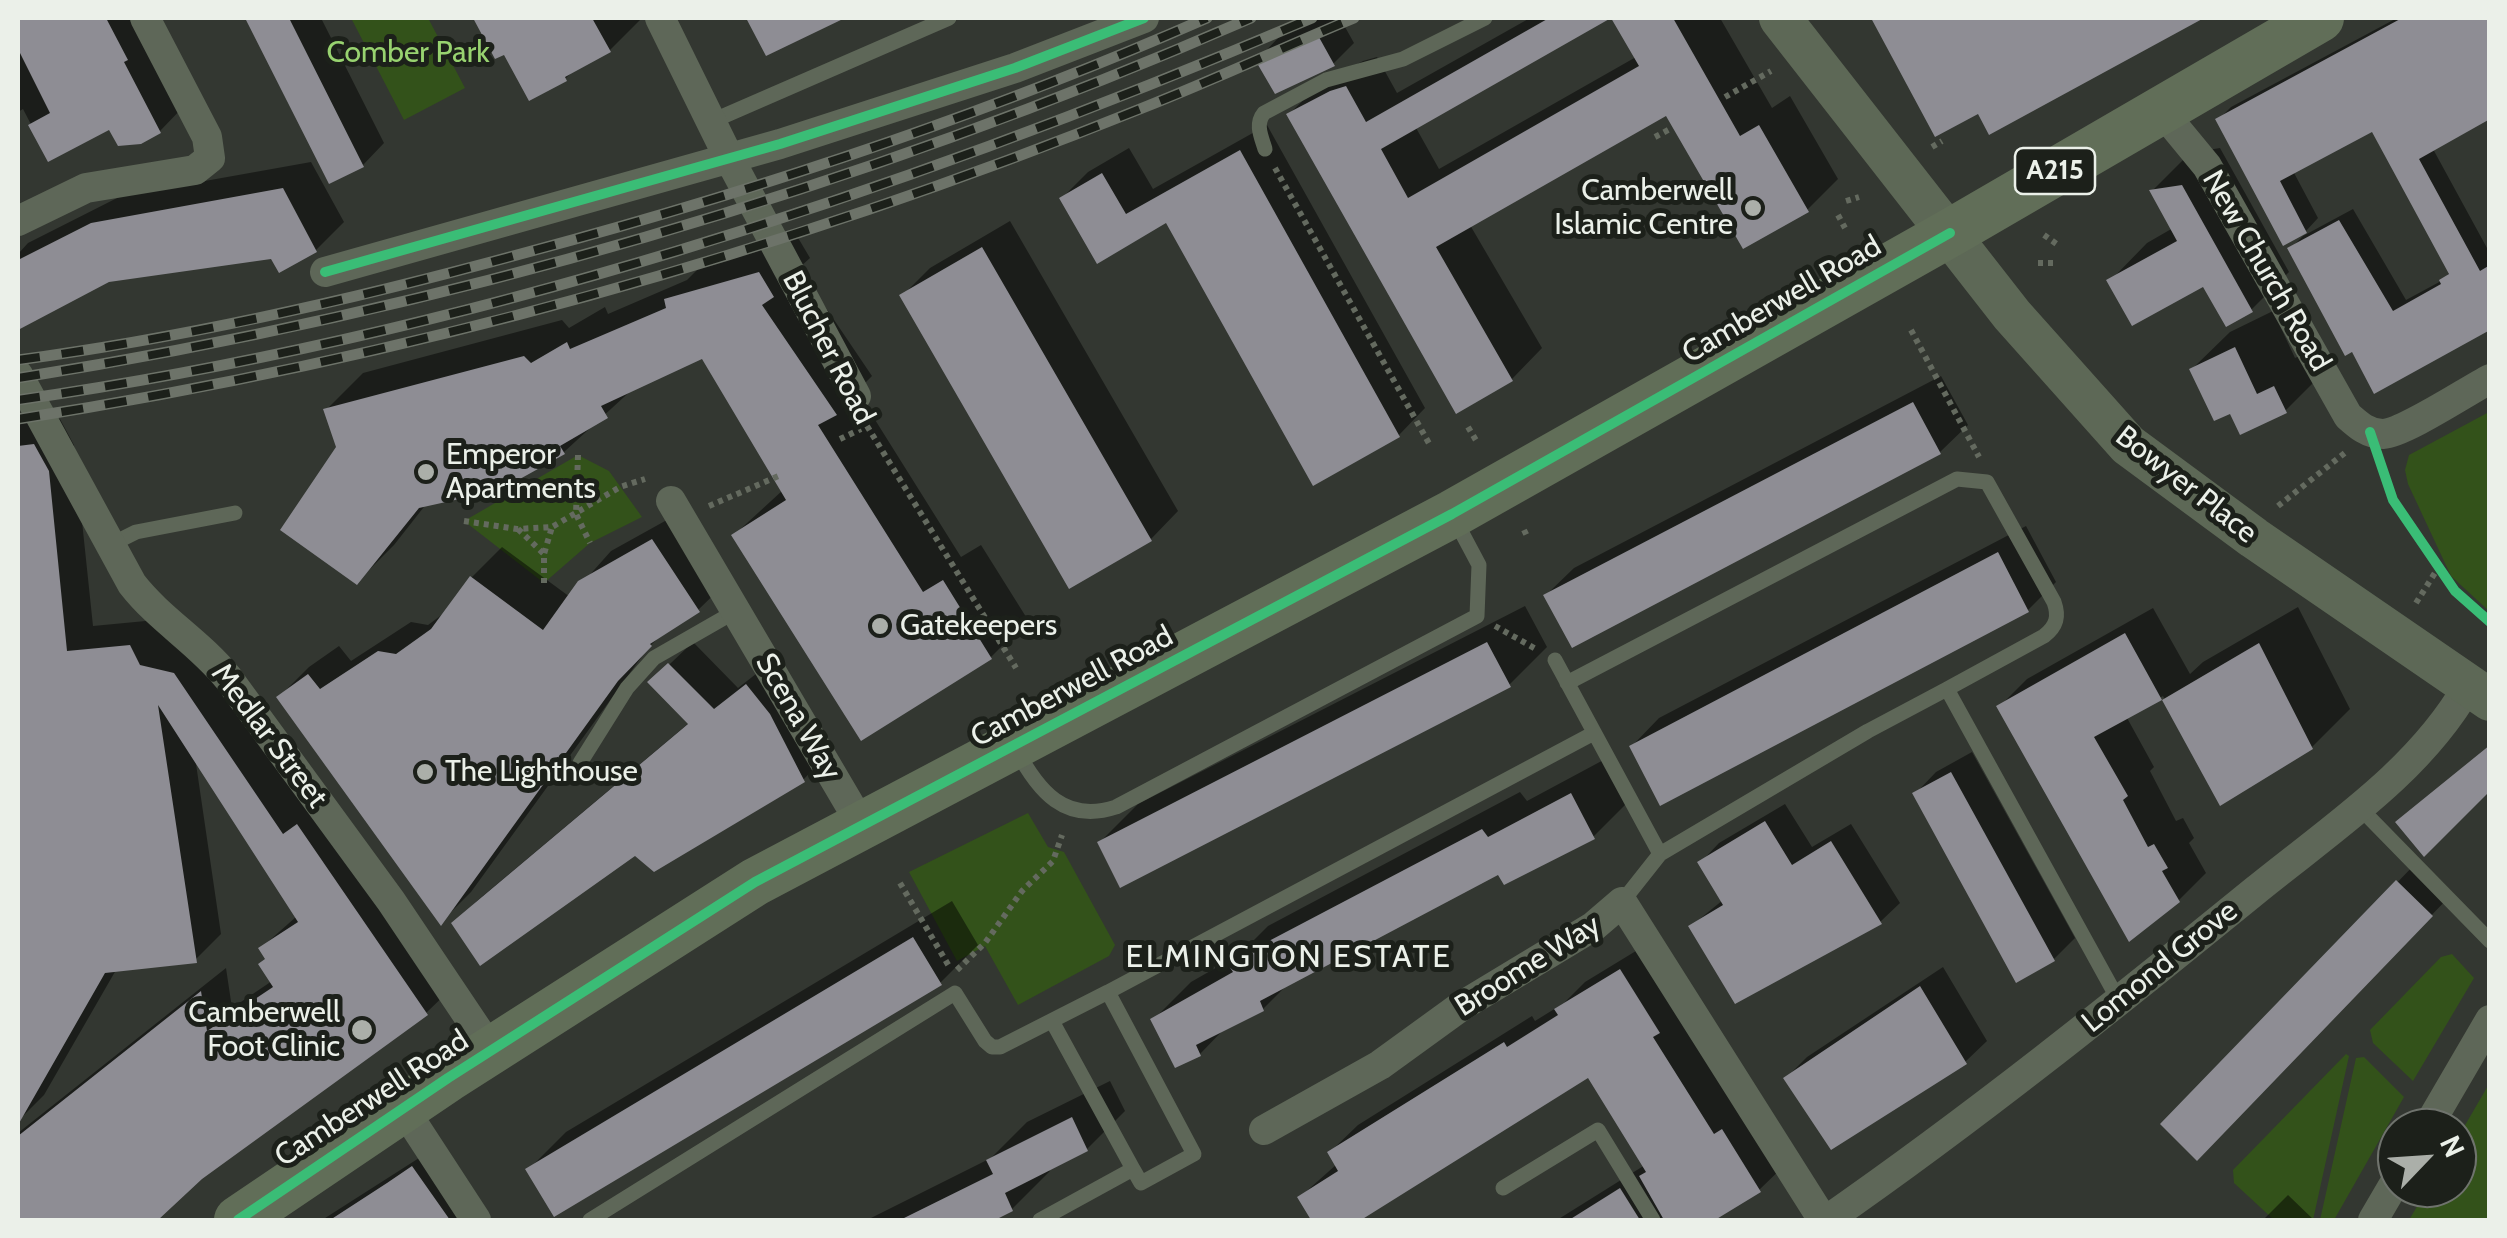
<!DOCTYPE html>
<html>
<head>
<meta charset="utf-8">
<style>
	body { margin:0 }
	#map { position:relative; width:2507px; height:1238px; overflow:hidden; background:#333731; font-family:Cabin,sans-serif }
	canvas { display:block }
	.frame { position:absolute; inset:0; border:20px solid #ebf0e9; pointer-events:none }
	.north { position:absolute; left:2377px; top:1108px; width:100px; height:100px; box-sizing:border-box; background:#1c201a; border:2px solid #6f736d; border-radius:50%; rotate:65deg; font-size:28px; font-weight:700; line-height:40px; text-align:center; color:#ebf0e9 }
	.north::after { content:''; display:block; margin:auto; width:35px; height:45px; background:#abafa9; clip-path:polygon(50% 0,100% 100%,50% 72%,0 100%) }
</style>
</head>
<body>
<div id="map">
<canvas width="2507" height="1238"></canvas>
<div class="frame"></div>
<div class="north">N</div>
</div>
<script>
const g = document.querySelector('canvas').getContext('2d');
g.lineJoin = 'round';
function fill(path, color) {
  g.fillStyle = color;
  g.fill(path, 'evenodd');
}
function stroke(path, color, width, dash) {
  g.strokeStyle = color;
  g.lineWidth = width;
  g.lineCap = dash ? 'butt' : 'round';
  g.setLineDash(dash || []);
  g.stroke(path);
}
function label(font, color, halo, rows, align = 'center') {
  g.font = font + ' Cabin,sans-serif';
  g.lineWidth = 10;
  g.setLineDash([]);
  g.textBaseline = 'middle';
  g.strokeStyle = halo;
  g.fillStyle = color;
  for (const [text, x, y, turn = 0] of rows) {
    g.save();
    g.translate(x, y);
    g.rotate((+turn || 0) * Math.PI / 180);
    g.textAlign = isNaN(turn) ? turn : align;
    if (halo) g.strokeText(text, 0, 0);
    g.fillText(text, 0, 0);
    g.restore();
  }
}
fill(new Path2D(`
	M351,18H428L465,88L404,120Z
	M2489,412V611L2451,576L2408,484L2405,470L2409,455Z
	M578,455L609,471L642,517L590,543L544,583L464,521Z
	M1028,813L1048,847L1064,852L1115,945L1109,956L1018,1005L985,946L957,961L909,872Z
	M2452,954L2474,978L2413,1081L2373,1043L2370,1030L2441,957Z
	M2346,1054L2349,1056L2313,1220H2274L2234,1183L2233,1170Z
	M2364,1057L2404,1097L2334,1220H2320L2356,1058Z
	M2489,1084V1220H2409L2428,1188H2457V1139Z`), '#33521a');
fill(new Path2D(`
	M18,18H147L187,103L160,131L110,127L49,159L23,109L18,112Z
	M248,18H321L384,143L363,165L330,181Z
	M482,18H642L610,50L577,67L565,79L505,51L478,22Z
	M1321,18H1340L1354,43L1333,64L1258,59L1279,37Z
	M1530,18H1608L1415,126L1439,169L1636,57L1614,18H1720L1772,108L1790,96L1838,179L1807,210L1667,113L1470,225L1542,348L1512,379L1457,410L1289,114L1320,84L1363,61L1377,57L1397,93Z
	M1874,18H2197L1990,132L1979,111L1936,134Z
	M2397,18H2490V117L2433,149L2487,248L2490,246V328L2375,390L2290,249L2303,236L2353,209L2406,300L2443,280L2451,271L2373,128L2293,171L2318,218L2306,231L2218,120L2231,107Z
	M1267,125L1425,408L1399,435L1314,482L1167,220L1098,260L1062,198L1088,172L1129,148L1153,189Z
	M2220,148L2289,272L2251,310L2204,283L2110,281L2147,243L2173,228L2152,191L2190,153Z
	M311,162L344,222L316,250L108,280L26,323L18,305V254L28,243L121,196Z
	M1010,221L1178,511L1151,539L902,296L930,268Z
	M797,236L810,258L799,268L872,376L857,391L961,557L981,545L1028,620L991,657L861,738L734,535L783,490L703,355L636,386L564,452L499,487L427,503L394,545L357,582L338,447L326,410L363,373L562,320L569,328L605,307L608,314L687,280L704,263Z
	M2273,311L2295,358L2313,350L2323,373L2285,411H2231L2192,369L2230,332Z
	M1941,376L1968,425L1940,452L1546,595L1574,568Z
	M60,419L74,445L93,626L156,620L166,639L200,648L452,988L426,1013L200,1177L155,1220H18V1133L226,968L232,1008L272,981L268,958L261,948L297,916L195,757L221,934L195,960L116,970L44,1095L18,1121V424Z
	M683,511L729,580L698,610L663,633L648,648L471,892L441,922L279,697L309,667L339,646L351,661L411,622L428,625L447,611L472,577L502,547L570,597L611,551Z
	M2026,526L2056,582L2028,610L1632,746L1659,718Z
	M1525,606L1547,647L1509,685L1100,842L1138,804Z
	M2298,607L2350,709L2312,747L2221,803L2163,696L2126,716L2154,767L2150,771L2176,821L2183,818L2194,838L2189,843L2206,873L2178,901L1999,707L2027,679L2153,608L2190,674L2203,662Z
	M693,642L738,688L770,663L826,756L803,780L635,852L454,923L478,900L690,722L651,682Z
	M1972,752L2075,938L2054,959L1915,794L1936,772Z
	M1609,757L1631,799L1593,837L1499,872L1289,983L1263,1009L1227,1026L1200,1054L1153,1020L1191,982L1240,954L1268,926L1520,792L1527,801Z
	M1785,804L1812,847L1851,824L1900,903L1880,922L1691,926L1723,900L1700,863L1719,843Z
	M2419,860L2453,893L2197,1157L2163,1124Z
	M952,901L978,945L940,983L528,1170L566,1132Z
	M1649,943L1787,1163L1759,1190L1709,1220H1557L1645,1165L1589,1075L1357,1220H1310L1313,1219L1300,1197L1337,1164L1330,1152L1358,1125L1532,1016L1535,1021L1564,1003L1585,982Z
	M1943,967L1987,1041L1965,1062L1786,1078L1807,1057Z
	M1110,1081L1125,1111L1087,1149L1048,1169L1050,1171L1012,1209L989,1220H867L991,1158L1027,1122Z
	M430,1151L460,1220H322Z
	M2288,1195L2314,1220H2263Z`), '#0007');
fill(new Path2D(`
	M18,18H106L128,60L124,62L161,133L141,144L118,146L109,130L48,162L28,125L50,113L18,49Z
	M245,18H289L364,167L329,184Z
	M473,18H592L611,52L565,77L567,81L529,101L504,55L495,59Z
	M746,18H845L766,56Z
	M1549,18H1673L1740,136L1759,125L1809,212L1743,249L1666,116L1436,247L1513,381L1456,414L1286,114L1330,91L1346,86L1366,122ZM1611,18L1639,66L1408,198L1381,149Z
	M1871,18H2204L1989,135L1978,114L1935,137Z
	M2402,18H2490V119L2419,159L2480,271L2490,265V330L2374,394L2352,352L2345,356L2287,248L2339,220L2393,311L2441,284L2439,280L2449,274L2372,132L2280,181L2307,233L2283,246L2215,119Z
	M1315,30L1335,66L1275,94L1254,58Z
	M1240,150L1400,437L1313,486L1166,223L1097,264L1059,198L1102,173L1126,214Z
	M2182,185L2253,312L2226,327L2203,287L2132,326L2106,280L2177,241L2149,190Z
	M283,188L317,252L279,273L271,259L109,282L18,330V260L91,223Z
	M982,247L1152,541L1069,589L899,295Z
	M759,272L774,297L762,305L837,415L818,425L923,592L943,580L992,659L861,741L731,535L786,500L702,359L601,406L608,418L560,446L565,454L500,490L419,508L357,585L280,530L336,447L323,409L524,356L531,363L567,342L570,349L666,308L664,299Z
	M2235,347L2257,394L2274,386L2287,413L2240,435L2230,414L2214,421L2189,369Z
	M1913,402L1941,454L1572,648L1543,595Z
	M34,444L49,471L67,651L130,645L140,665L174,673L283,834L297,824L428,1015L202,1179L158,1220H18V1136L201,991L207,1031L273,987L258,964L265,959L258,948L298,922L158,705L197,963L105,973L18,1125V446Z
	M652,539L700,612L650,644L652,646L618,681L441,926L276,697L308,674L320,689L378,651L396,654L431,629L470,576L543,630L578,581Z
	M1998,552L2029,612L1660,806L1629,746Z
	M2125,633L2162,700L2094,737L2128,796L2123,800L2148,847L2154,844L2168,868L2162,871L2180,902L2129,942L1996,706Z
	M1487,642L1511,687L1120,888L1097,842Z
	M2259,643L2313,749L2220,806L2162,700Z
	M668,663L714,709L746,684L770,714L805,782L654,872L635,856L480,966L451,923L688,724L647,682Z
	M2490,745V791L2424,857L2395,822Z
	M1951,772L2055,961L2016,983L1912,793Z
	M1571,793L1595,839L1504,885L1498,875L1260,1001L1264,1011L1196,1045L1201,1056L1175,1068L1150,1019L1233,972L1227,963L1482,829L1488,837Z
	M1765,821L1792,865L1831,841L1882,924L1735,1004L1688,926L1723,905L1697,862Z
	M2396,880L2433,916L2197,1161L2160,1124Z
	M913,937L942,985L554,1217L525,1169Z
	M1620,969L1660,1033L1653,1037L1714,1134L1722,1129L1761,1192L1715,1220H1664L1639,1176L1646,1172L1588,1078L1361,1220H1311L1297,1197L1338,1171L1327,1152L1504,1042L1507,1047L1558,1015L1554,1009Z
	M1920,986L1967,1064L1831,1150L1783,1078Z
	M1072,1117L1088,1151L1005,1193L1013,1211L995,1220H900L993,1174L986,1160Z
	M412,1166L450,1220H330L387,1183Z
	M1620,1188L1640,1220H1569Z`), '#8e8d94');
stroke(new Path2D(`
	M1725,97L1771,71
	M1655,137L1670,129
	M1932,147L1942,141
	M1275,168L1431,447
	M1846,201L1859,197
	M1838,215L1845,228
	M2044,235L2058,245
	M2038,263H2053
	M1911,330L1979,457
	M867,426L1016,668
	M1468,427L1477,442
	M840,439L861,429
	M578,455L576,514L590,543
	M709,506L781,475
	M2278,506L2346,452
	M464,521L517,529L552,527L620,487L645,479
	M518,529L544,554
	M1524,530L1528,538
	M544,583V554L552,527
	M2416,603L2438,568
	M1495,626L1536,649
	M900,883L950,968
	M957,970L985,943L1022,891L1053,861L1062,835`), '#646a5f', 6, [5, 5]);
stroke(new Path2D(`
	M710,122L949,18
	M1265,149C1261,136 1255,124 1264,113L1326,80L1403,59L1485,18
	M110,545L136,532L235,513
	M1555,660L1660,854
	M1567,683L1957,479L1987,482L2054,602C2059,616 2057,626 2044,636L1947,689
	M1016,749C1038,791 1065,824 1116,807L1477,616L1479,565L1454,518
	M580,763L627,688L654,658L736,611
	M2358,806L2490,941
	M1622,902L1660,854L1868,731L1947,689L2119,1001
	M1052,1021L1133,1169
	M1503,1188L1598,1130L1653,1220
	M590,1220L955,993L985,1041L992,1047H1000L1108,992
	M1040,1220L1133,1169L1141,1183L1194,1154L1108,992L1594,733`), '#5e6758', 15);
stroke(new Path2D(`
	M660,18L728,156L856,396
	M2160,109L2207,166L2348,416C2358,425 2368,434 2383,434C2404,433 2467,391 2490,379
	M18,221L86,188L195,170L210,158L207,137L145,18
	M325,272L780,144L1015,68L1144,18
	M18,375L132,584C160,620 199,642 228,678L391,901L491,1050
	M671,501L861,824
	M403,1108L476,1220
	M2427,1128L2490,1020
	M1264,1130L1380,1065L1460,1007L1594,926L1622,902L1823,1220
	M1827,1220C1975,1117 2116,1004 2256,890C2331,829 2419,772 2468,686
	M2373,1220L2397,1179`), '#5e6758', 30);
stroke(new Path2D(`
	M1780,18L2012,315L2128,445L2254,538L2490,700`), '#5d6856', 42);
stroke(new Path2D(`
	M238,1220L448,1078L755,882L1452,514L1950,233L2320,18`), '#616e58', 48);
const rail = new Path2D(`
	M18,360C190,337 360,298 528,252C759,190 988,114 1207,18
	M18,378C441,311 858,189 1251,18
	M18,400C464,336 898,194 1312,18
	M18,419C403,359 783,253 1145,107C1216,79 1284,47 1354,18`);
stroke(rail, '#6d7369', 11);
stroke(rail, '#1c201a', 8, [22]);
stroke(new Path2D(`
	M325,272L780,144L1015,68L1144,18
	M2370,432L2393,500L2455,591L2490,622
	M238,1220L448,1078L755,882L1452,514L1950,233`), '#3abd76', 10);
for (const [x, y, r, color] of [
	[1753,208,10,"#abafa9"],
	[426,472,10,"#abafa9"],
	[880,626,10,"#abafa9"],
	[425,772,10,"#abafa9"],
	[362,1030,12,"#abafa9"]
]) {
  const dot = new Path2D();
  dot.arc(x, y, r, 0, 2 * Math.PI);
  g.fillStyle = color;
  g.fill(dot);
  stroke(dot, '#1c201a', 4);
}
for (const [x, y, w] of [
	[2055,171,80]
]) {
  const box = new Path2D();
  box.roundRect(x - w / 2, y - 23, w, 46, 8);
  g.fillStyle = '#1c201a';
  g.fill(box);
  stroke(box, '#ebf0e9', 2.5);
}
label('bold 28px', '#ebf0e9', null, [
	["A215",2055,171]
]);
label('30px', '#98d370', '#1c201a', [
	["Comber Park",408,53]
]);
label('30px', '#ebf0e9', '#1c201a', [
	["Camberwell",1733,191,"right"],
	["Islamic Centre",1733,225,"right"],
	["Emperor",446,455],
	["Apartments",446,489],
	["Gatekeepers",900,626],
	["The Lighthouse",445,772],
	["Camberwell",340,1013,"right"],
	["Foot Clinic",340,1047,"right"]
], 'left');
label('30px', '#ebf0e9', '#1c201a', [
	["New Church Road",2266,271,60],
	["Camberwell Road",1782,300,-30],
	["Blucher Road",828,348,63],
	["Bowyer Place",2186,485,38],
	["Camberwell Road",1072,687,-28],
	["Scena Way",798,717,60],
	["Medlar Street",269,736,53],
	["Broome Way",1528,966,-32],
	["Lomond Grove",2160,967,-39],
	["Camberwell Road",372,1099,-33]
]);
g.letterSpacing = '2.5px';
label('32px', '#ebf0e9', '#1c201a', [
	["ELMINGTON ESTATE",1289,958]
]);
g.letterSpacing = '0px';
</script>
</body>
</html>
